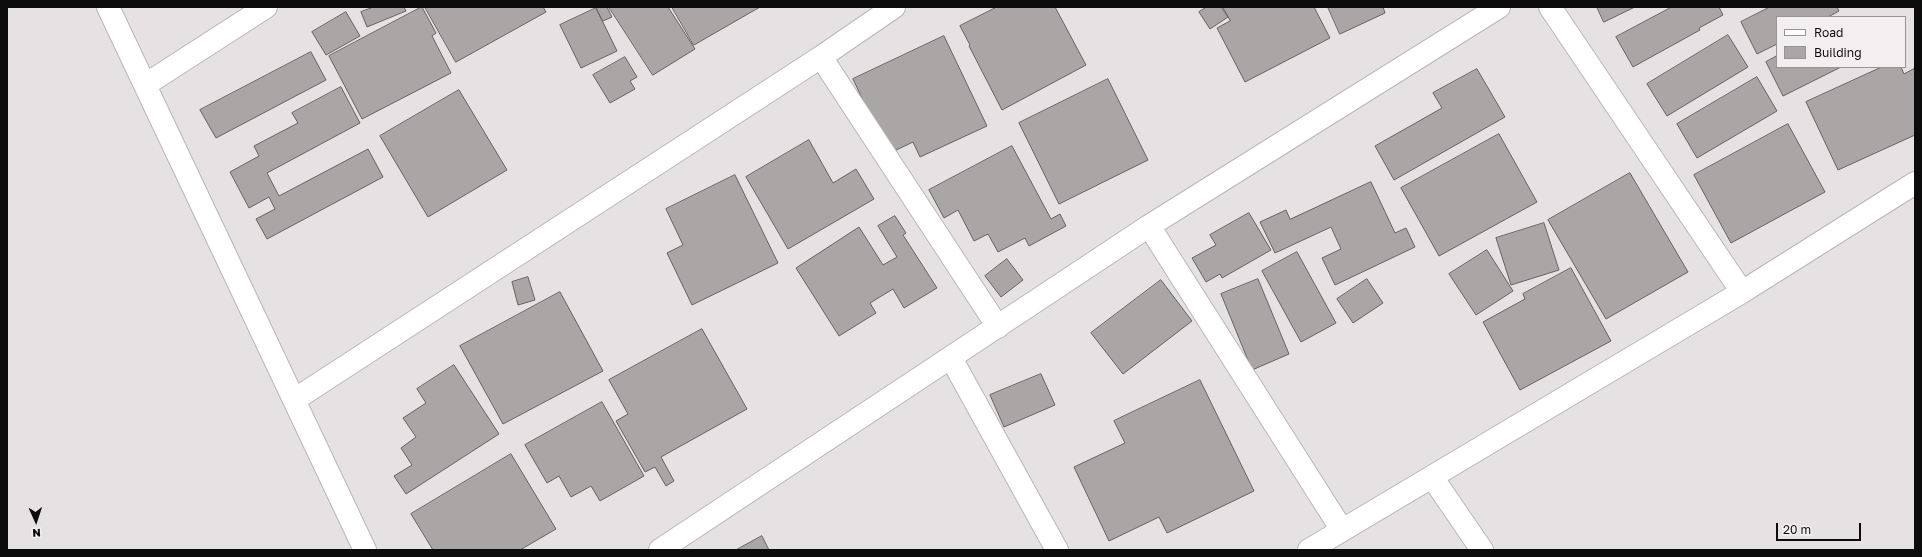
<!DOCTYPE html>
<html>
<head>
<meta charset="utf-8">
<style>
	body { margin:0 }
	#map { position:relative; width:1922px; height:557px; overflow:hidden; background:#e6e2e3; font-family:"Golos Text",sans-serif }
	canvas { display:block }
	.frame { position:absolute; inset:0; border:8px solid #0d0c0d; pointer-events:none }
	.legend { position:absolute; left:1776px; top:16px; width:130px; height:52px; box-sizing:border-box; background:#f3eff0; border:1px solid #979495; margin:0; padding:5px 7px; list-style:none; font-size:12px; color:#0d0c0d }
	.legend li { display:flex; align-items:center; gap:8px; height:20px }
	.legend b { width:20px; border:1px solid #979495 }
	.north { position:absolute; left:16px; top:501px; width:40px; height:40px; -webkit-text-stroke:3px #f3eff0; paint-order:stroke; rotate:177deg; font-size:11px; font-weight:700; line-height:16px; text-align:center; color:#0d0c0d }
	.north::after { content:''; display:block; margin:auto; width:14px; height:18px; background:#0d0c0d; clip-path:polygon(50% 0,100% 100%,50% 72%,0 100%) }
	.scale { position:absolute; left:1776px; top:523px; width:85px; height:18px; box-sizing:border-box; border:2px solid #0d0c0d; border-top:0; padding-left:5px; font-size:12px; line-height:14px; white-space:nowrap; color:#0d0c0d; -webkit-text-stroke:3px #f3eff0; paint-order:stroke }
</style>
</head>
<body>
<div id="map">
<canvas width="1922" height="557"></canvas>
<div class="frame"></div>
<ul class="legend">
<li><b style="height:5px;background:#fff"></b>Road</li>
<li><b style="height:11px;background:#a9a6a5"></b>Building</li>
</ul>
<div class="north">N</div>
<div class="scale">20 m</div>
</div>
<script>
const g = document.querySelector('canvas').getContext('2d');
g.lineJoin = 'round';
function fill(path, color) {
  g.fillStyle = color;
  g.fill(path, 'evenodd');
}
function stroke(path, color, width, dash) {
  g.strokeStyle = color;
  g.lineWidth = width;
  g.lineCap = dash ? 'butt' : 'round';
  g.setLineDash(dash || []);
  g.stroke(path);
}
const building = new Path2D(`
	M374,7H404L406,11L367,27L361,12Z
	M422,7L436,33L432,36L451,73L362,119L329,56Z
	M425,7H543L546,12L456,62Z
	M596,7H607L612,17L603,21Z
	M609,7H668L695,49L653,75Z
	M672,7H760L694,45Z
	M997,7H1055L1086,65L1002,110L969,46L970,45L960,26Z
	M1207,7H1221L1228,17L1210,29L1199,12Z
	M1223,7H1314L1330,38L1245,82L1217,28L1230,21Z
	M1328,7H1383L1385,13L1340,34Z
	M1597,7H1635L1604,22Z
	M1672,7H1719L1723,15L1699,28L1700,30L1633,67L1616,37Z
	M1770,7H1837L1839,11L1828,17H1777V44L1757,54L1741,22Z
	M596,8L617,51L581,68L560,25Z
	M346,12L360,36L326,55L312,32Z
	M1728,35L1748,67L1667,116L1647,84Z
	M944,36L987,126L920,157L913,142L888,154L853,79Z
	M311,52L326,80L216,138L200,110Z
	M1777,56V67H1841L1783,96L1766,62Z
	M625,57L637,77L630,81L635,89L610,103L593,75Z
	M1882,67H1901L1904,74L1915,68V135L1838,170L1806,102Z
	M1477,69L1505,117L1394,180L1375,146L1442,108L1433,93Z
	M1757,77L1777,111L1697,158L1677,124Z
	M1108,79L1148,160L1059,204L1019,123Z
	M341,87L360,123L267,173L279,196L368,149L383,177L267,239L256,219L275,209L269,197L249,208L230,172L259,156L254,146L298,123L292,113Z
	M459,90L507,170L428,217L380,136Z
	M1788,124L1825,192L1731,243L1694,175Z
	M1499,134L1537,202L1439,256L1401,188Z
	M809,140L833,183L856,169L874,199L788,249L746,177Z
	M1012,146L1051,219L1060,214L1066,226L1029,246L1025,238L998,252L988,234L974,241L958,210L944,218L929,190Z
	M1630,173L1688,272L1606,319L1548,220Z
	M735,175L778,263L692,305L667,253L683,245L666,209Z
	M1371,182L1395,233L1406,228L1415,247L1335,285L1322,258L1341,249L1331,227L1275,253L1260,222L1286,210L1290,219Z
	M1249,213L1271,250L1222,278L1220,274L1206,282L1192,258L1216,245L1210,235Z
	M895,216L906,233L903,235L937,288L904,308L893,289L870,303L876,313L839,336L796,268L859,227L883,265L897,257L878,226Z
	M1544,223L1559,270L1511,285L1496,238Z
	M1487,250L1513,291L1476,315L1449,274Z
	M1297,252L1336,323L1301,342L1262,271Z
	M1007,259L1023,280L1001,297L985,276Z
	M1571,268L1611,341L1520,390L1483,322L1525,299L1523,294Z
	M528,277L535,300L518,305L512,282Z
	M1258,279L1289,354L1252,370L1221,294Z
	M1367,279L1383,303L1353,323L1337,299Z
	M1161,280L1192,321L1123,374L1091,333Z
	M560,292L603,371L503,424L460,346Z
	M702,329L747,409L661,457L674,481L666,486L655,467L645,472L616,421L628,414L609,380Z
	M454,365L499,434L406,494L394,476L412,465L401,448L416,437L403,418L426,403L417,389Z
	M1041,374L1055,405L1004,427L990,395Z
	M1200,380L1254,491L1167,533L1159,517L1109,541L1074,467L1125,443L1114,421Z
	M602,402L644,476L600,501L591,486L571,497L559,476L547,483L525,445Z
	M511,454L556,529L520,550H433L411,514Z
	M762,536L769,550H736Z`);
fill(building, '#a9a6a5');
stroke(building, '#656262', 1);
const minor = new Path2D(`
	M108,7L365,550
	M1550,7L1742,292
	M821,57L998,327
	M145,85L266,7
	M1149,226L1342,530
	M951,358L1057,550
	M294,400L821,57L894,7
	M1432,477L1482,550
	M660,550L1149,226L1499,7
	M1309,550L1742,292L1915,183`);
stroke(minor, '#bab6b7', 24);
stroke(minor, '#fff', 22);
</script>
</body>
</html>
